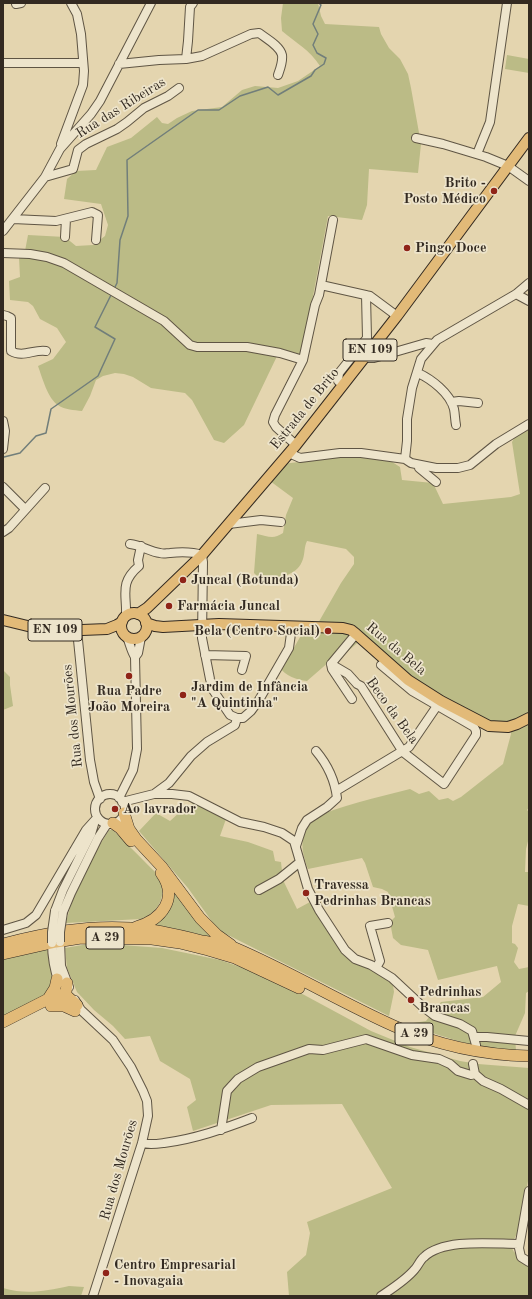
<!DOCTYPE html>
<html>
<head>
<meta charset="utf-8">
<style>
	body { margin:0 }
	#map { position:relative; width:532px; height:1299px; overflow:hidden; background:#e4d5af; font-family:"Old Standard TT",serif }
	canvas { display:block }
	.frame { position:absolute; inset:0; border:4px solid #332a21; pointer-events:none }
</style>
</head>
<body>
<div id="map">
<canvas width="532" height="1299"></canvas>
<div class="frame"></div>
</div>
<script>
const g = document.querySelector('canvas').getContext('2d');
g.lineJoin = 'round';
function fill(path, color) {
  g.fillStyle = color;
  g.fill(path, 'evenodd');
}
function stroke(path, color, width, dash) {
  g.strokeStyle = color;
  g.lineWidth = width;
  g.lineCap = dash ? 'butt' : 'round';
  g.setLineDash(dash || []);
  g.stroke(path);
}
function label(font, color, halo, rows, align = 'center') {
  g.font = font + ' "Old Standard TT",serif';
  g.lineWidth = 3.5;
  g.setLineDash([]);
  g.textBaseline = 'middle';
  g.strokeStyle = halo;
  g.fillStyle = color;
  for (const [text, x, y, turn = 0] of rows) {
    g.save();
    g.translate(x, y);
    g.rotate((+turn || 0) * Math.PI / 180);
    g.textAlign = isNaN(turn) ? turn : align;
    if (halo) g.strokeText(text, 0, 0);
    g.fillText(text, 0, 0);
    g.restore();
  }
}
fill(new Path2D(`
	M283,3H318L321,16L325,24L379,27L381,34L389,48L400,59L408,74L411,88L421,144L418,173L369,169L367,205L362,220L328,216L302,355L279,352L244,425L224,443L214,440L192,400L185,393L151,388L133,377L124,374L115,373L103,376L96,380L90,396L82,411C74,410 65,410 58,405C48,399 42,377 38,366L53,359L66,342L57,328L40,319L33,306L28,302L10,300L9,281L20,277L19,257L25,251L28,235L65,237L76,246L93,245L105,236L108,225L101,204L64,199L67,179L76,171L96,170L107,147L131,138L157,117L162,123L168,124L177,118L192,111L222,107L242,90L255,86L278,88L298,81L320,66C310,50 296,43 282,31L281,18Z
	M507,55L529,59V73L505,69Z
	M529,429V807L527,810L529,812V837L526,849L525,872H529V906L518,904L512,926V943L515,944L518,948L514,962L519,969L529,967V991L526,993L525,1013L515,1036L516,1051C478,1050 442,1036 407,1024L426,1021L441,1002L483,997L501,982L497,966L438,980L428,950L401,945L393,938L390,922L395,917L388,892L382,889L373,887L365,863L362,858L308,869C300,846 301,842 309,820C341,805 376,798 410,789L419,794L429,791L439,800L448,798L453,801L461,797L503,764L511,734L510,722L497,725L445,701L408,675L370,639L363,638L347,652L330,661L307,681C298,680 284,676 280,667L288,658L303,632H313L341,583L354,564V557L346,549L307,541C304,547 305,553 303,559C298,575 281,577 267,581L258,577L254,573L257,534C268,536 273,540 283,533L286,515L293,498L270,481L283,464L330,458L356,456L389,460L400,467L402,480L433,483L443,504L511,497L520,494L512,442L516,435Z
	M3,670L10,677V685L13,706L3,710Z
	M194,802L226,819L220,836L248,842L273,851L275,861L281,862L283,880L297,909L310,902L341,950L392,978L394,992L389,1016L218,930L188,888L139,831L156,813L170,821L180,812Z
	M109,830H113C123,840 134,851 144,861C148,865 153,870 157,874C169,891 160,913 141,919L66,923C73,892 92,857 109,830Z
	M171,886L212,938L181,930L150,925Z
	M94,943L162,948L220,960L249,970L295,990L371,1031L410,1047L460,1061L478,1064L529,1068V1176L518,1232C505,1253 516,1252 529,1264V1296H289L287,1272L306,1255L310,1233L307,1222L392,1188L342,1104L271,1105L193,1131L187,1107L196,1100L190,1079L160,1061L150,1036L125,1039L113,1026L94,1010L77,992L67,968L65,948Z
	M49,948L53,979L47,995L3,1019V959Z
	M69,1286L84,1287L81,1296H3V1288C27,1295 45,1291 69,1286Z`), '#bbbb86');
stroke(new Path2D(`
	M115,287L117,283L120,240L128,216L127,160L198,110H219L240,96L268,87L278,95L311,76L315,70L324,64L326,58L317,53L313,45L318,34L313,24L321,5L319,3
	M4,457L20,453L36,436L46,433L51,409L98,376L115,339L95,327L111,295`), '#717e7a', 1.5);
const minor = new Path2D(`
	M16,4L21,3
	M186,59L188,41L190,7L193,3
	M3,63H83
	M119,64L159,60L186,59L202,56L251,34L259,33C267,39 280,46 282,55C283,62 280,69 278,75
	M416,138L443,144L486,157L508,166L529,181
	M61,144L83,85L84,71L81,34L77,14L71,3
	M477,154L490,122L507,3
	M45,177L73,169L78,150L86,144L117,129L127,122L144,108L168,96L179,88
	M13,219L56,221L92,212L98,215L96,240
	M3,231L45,177L60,149L91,114L100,101L151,3
	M65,237L66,219
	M3,253L30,254L47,257L64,263L164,321L190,345L197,347H247L280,353L303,360
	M321,285L370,296L397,316
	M516,294L529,301
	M3,315L7,316L11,318V351C23,358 34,349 46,351
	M364,358H374L426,343L433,344
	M418,373C431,379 450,393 454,409C455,414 455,420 456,425
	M343,385L338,381L339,373L367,338L366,295
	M451,402L459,401L478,403
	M3,421L5,431L3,449
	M296,445L276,427L273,422L275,415L303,360L315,305L319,295L333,220
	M289,453L300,458L340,453H361L405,459L411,463L436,468H458L470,465L496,444L529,424
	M405,459L407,441V419L412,388L421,359L437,340L516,294L529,283
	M419,465V468L436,482
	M3,487L25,509
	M229,524L261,520L281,522
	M3,532L9,528L45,488
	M130,544C141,545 150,552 160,553C164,554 167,553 170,553C180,552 193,552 202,555L203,562L202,638L210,679L213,690L230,715L237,718
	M126,616C127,594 119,583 139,566L138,560L141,546
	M77,630L90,760L94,782L100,799
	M127,637C130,644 131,651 135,657
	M205,655L246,656L242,670
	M331,664L348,674L357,684L361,686L403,752L444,784L476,735V731L474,727L412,691L381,665
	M331,664L332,669L352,699
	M331,664L356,634
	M237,718H243L251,711L259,700L289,648L292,626
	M336,791L409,747L439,703
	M154,794L169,783L191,756L207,742L235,725L237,718
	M95 809a15 15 0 1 1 30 0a15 15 0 1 1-30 0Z
	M119,798L133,770L137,749L135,657L138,653L141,637
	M122,802L154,794H172L189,796L240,822L264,827L282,833L294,841L308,889L319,910L345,950L355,959L371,965L392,978L422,1006L435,1016L460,1024L472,1031L476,1045
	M296,846L302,828L307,820L327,807L337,798C335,781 327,764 316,751
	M259,890L279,879L300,862
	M55,911L63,890L91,834L94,824
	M63,912L71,893L98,838L107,824
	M3,930L26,923L36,915L86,830L95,820
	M60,942L61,966L69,987
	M52,943C52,957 54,969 59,983
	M376,968L380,961L370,926L388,923
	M75,1000L81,1010L113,1040L131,1067L143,1091L147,1101L148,1116L142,1143L93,1296
	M474,1037H487L529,1041
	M473,1064L475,1074L483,1081L501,1089L529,1105
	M221,1130L227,1091L238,1079L258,1067L309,1049L323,1050L366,1039L412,1055L439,1059L450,1064L458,1071L471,1075L475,1074
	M142,1143C149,1145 156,1144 164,1143C195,1139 223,1129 252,1118
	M529,1191L519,1248L521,1257L529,1262
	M381,1296C393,1288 406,1280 415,1269C418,1266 420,1260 424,1257C444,1238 493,1244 519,1244`);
const major = new Path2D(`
	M121 626a13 13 0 1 1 26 0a13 13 0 1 1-26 0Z
	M138,614L147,608L202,555L296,445L397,316L529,138
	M3,620L40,629L57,631L107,629L117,625L122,622
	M146,623L155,626L163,627L219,624L343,628L351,630L356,634L408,680L441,701L489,726L508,727L517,724L529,718`);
const highway = new Path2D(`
	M124,813L129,829L136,839L162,867L200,918L217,935L231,945
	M113,823L120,828L131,841
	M136,927C162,920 179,898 161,873
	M3,944C46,933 86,925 131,928C155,929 179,935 202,941C213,943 225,944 235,948C289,971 340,1002 394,1026C437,1045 483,1055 529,1056
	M3,954L56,942L81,938L152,939L180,943L208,950L235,958L299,988
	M48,999L55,988L57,979
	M59,1001L66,992L67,983
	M51,1006H64L75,1011
	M3,1022L58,994L67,996L77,1005`);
stroke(minor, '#5f5544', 10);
stroke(major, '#332a21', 12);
stroke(highway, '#332a21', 12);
stroke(minor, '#ede4cb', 8);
stroke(major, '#e2ba78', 10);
stroke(highway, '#e2ba78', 11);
const minorBridge = new Path2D(`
	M60,942V932L63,912
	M52,943V932L55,911`);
stroke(minorBridge, '#5f5544', 10, []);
stroke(minorBridge, '#ede4cb', 8);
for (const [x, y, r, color] of [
	[494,191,4,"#8f2418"],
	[407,248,4,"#8f2418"],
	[183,580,4,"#8f2418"],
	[169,606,4,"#8f2418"],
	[328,631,4,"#8f2418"],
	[129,676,4,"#8f2418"],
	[183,695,4,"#8f2418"],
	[115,809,4,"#8f2418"],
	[306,893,4,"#8f2418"],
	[411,1000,4,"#8f2418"],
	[106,1273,4,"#8f2418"]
]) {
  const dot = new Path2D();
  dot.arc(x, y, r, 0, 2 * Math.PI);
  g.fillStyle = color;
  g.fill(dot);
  stroke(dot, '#ede4cb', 1.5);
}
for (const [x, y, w] of [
	[370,350,54],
	[55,630,54],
	[105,938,38],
	[414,1034,38]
]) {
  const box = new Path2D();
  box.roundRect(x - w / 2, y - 11, w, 22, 3);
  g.fillStyle = '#ede4cb';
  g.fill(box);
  stroke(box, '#332a21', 1);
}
label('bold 13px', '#332a21', null, [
	["EN 109",370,350],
	["EN 109",55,630],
	["A 29",105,938],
	["A 29",414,1034]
]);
label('14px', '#332a21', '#ede4cb', [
	["Rua das Ribeiras",121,108,-32],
	["Estrada de Brito",305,409,-51],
	["Rua da Bela",396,649,40],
	["Beco da Bela",392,711,54],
	["Rua dos Mourões",73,716,-96],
	["Rua dos Mourões",119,1170,-74]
]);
label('bold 14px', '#332a21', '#ede4cb', [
	["Brito -",486,183,"right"],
	["Posto Médico",486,199,"right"],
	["Pingo Doce",415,248],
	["Juncal (Rotunda)",191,580],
	["Farmácia Juncal",177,606],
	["Bela (Centro Social)",320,631,"right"],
	["Jardim de Infância",191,687],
	["\"A Quintinha\"",191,703],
	["Rua Padre",129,691,"center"],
	["João Moreira",129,707,"center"],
	["Ao lavrador",123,809],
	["Travessa",314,885],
	["Pedrinhas Brancas",314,901],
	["Pedrinhas",419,992],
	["Brancas",419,1008],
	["Centro Empresarial",114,1265],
	["- Inovagaia",114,1281]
], 'left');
</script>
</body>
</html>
